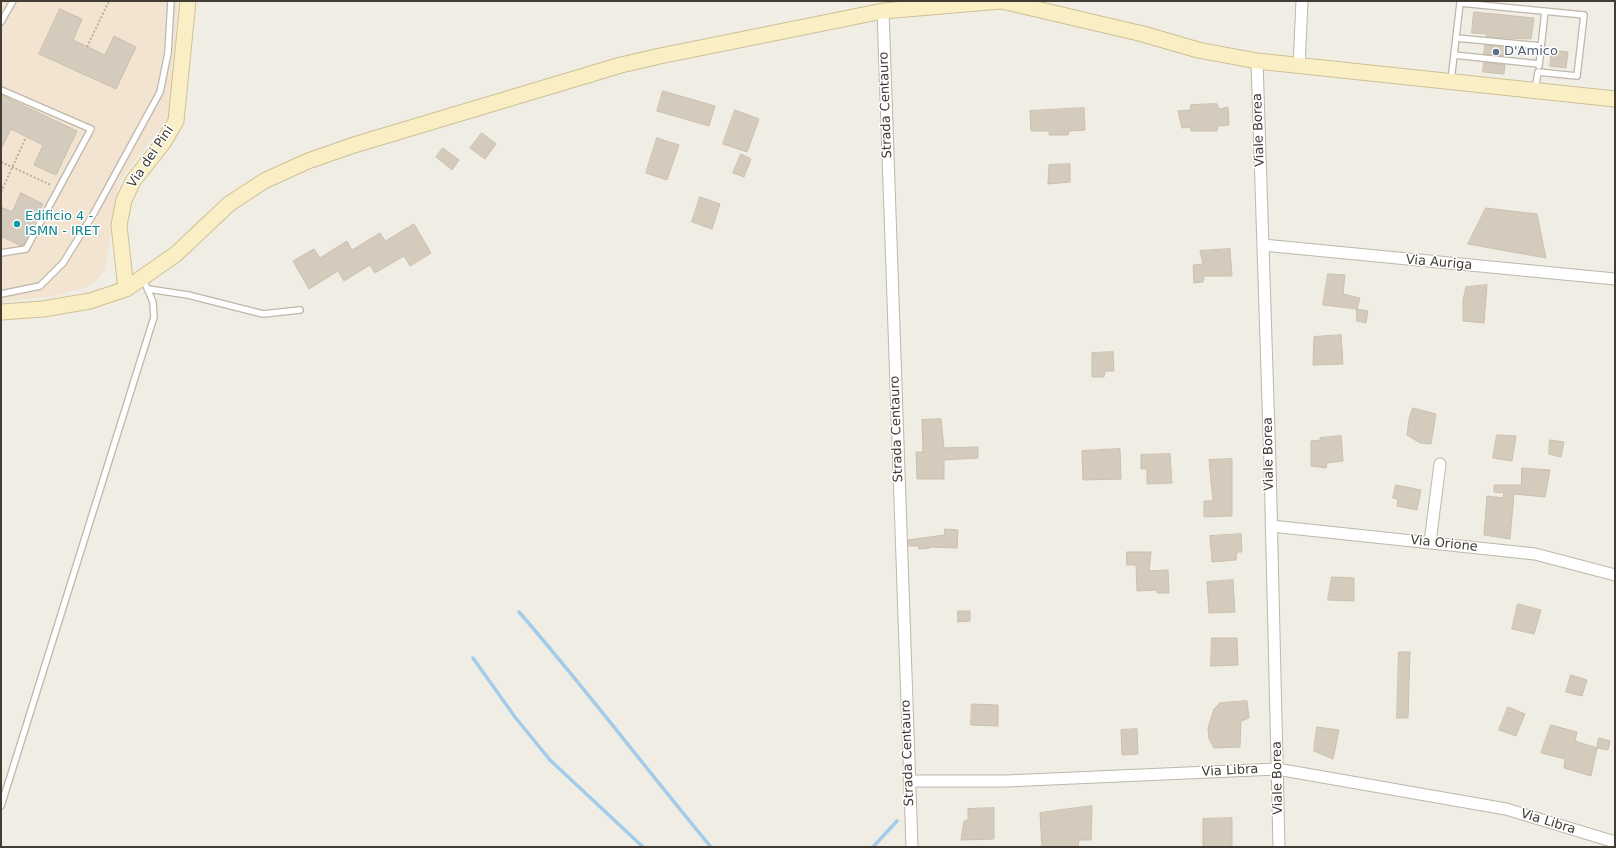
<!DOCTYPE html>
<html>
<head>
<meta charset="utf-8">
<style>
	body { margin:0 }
	#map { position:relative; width:1616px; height:848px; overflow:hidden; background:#f0ede4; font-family:"DejaVu Sans",sans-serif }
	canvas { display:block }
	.frame { position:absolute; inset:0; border:2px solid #423d34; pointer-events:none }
</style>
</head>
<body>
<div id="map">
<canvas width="1616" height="848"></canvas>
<div class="frame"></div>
</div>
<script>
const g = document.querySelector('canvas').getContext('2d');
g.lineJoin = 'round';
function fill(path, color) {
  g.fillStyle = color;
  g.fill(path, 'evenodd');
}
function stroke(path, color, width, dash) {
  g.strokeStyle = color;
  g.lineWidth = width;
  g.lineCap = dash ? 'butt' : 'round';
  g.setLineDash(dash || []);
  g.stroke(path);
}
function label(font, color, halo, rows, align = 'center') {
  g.font = font + ' "DejaVu Sans",sans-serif';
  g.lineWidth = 3;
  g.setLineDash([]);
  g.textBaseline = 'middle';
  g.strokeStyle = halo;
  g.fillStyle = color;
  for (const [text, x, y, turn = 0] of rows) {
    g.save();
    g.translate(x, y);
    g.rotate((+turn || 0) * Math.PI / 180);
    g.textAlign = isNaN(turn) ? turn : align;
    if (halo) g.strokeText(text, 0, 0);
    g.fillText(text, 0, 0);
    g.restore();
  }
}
fill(new Path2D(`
	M1,1H178L170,116L119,182L105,271L91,286L53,296L1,302Z`), '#f2e4d0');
stroke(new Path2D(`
	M519,612C586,689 646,769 711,847
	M473,658L515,717L550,760L643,847
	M873,847L897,821`), '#a3ccea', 3.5);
const building = new Path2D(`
	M60,9L82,19L73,40L105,55L114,36L136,47L116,89L39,54Z
	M1474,12L1534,18L1531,39L1486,37L1487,34L1472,33Z
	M1485,45L1507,47L1506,56L1484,54Z
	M1552,50L1568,52L1566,68L1550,66Z
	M1484,62L1505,65L1504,74L1483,72Z
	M663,91L715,106L709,126L657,111Z
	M1,95L77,131L56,175L34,165L43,145L11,129L1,149Z
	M1217,104L1219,109L1228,107L1229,125L1218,126L1217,131H1191L1190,127L1182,128L1178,111L1190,110L1191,105Z
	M1084,108L1085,130L1069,131L1068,135H1049V131H1031L1030,111Z
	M735,110L759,119L747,152L723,144Z
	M482,133L496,144L485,159L470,148Z
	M657,138L679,145L667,180L646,173Z
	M443,148L459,160L452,170L436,157Z
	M741,154L751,159L744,177L733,173Z
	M1070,164V182L1048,184L1049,165Z
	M21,193L43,204L27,238L23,245L21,246L1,236V207L12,212Z
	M700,197L720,204L712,229L692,222Z
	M1486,208L1537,214L1546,258L1468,244Z
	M414,224L431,253L410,266L404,256L375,273L370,265L344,281L338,271L309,289L293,261L314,249L320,258L347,241L352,250L380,233L385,241Z
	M1230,249L1232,276H1204L1203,282L1194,283L1193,265L1203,264L1200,251Z
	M1328,274L1345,275L1343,294L1360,298L1357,309L1323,305Z
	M1487,285L1484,323L1463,321V300L1466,287Z
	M1357,309L1368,311L1366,323L1357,321Z
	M1341,335L1343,364L1313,365L1314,337Z
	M1113,352L1114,371H1105L1104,377H1092V353Z
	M1413,408L1436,414L1431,444L1420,443L1407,435L1409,419Z
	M941,419L944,448L978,447V458L944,460V479H917L916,452H923L922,420Z
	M1497,435L1516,436L1512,461L1493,458Z
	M1341,436L1343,461L1327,463L1326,468L1311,466V441L1320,440V438Z
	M1550,440L1564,442L1561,457L1549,454Z
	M1120,449L1121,479L1083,480L1082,451Z
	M1170,454L1172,483L1147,484V469H1141V455Z
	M1232,459V516L1204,517V501H1213L1209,460Z
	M1522,468L1550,470L1545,497L1514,494L1510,539L1484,535L1487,496L1503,498L1504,493L1494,492V485H1521Z
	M1396,485L1421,490L1417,510L1397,506L1398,499L1393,498Z
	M945,529L958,530L957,548L930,547V548L919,549L918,546H909L908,540L944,535Z
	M1241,534L1242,552H1237L1236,560L1212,562L1210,536Z
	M1127,552H1151L1149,571L1168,570L1169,593H1157V590L1137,591L1136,565H1127Z
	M1332,577L1354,578V601L1328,600Z
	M1233,580L1235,612L1209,613L1207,582Z
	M1518,604L1541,610L1534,634L1512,629Z
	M958,611H970V621L958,622Z
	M1212,638H1237L1238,665L1211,666Z
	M1399,652H1410L1408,718H1397Z
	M1571,675L1587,680L1582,696L1566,692Z
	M1247,701L1249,718L1241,721L1240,747L1214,748L1209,739L1208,728L1214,709L1220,703Z
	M972,704L998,705V726L971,725Z
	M1508,707L1525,714L1516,736L1499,730Z
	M1551,725L1577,732L1575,741L1597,748L1591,776L1564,768L1565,759L1541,753Z
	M1317,727L1339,730L1333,759L1314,751Z
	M1137,729L1138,754L1122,755L1121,730Z
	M1599,738L1610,741L1608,750L1597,748Z
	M1092,806L1091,840H1079L1078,847H1042L1040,813Z
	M994,808V839L961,840L964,821L968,820V809Z
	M1232,818V846L1203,847V819Z`);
fill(building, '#d4cbbd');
stroke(building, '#cbc0ae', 1);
const lane = new Path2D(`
	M1,22L13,1
	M1456,38L1541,46
	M1454,55L1539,64
	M1539,66L1545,11
	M1451,81L1460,3L1584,15L1577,76L1538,72L1535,91
	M1,90L91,129L26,249L1,253
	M148,289L188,295L263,314L300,310
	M1,294L40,286L63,263L94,213L160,92L168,53L171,1
	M1,806L154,317L153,302L143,279`);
const street = new Path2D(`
	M883,11L912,847
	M1257,61L1270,464L1279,847
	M1299,67L1302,1
	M1263,245L1615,279
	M1271,526L1535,554L1615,575
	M1430,542L1440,464
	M909,781H1006L1277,769L1506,809L1615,842`);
const secondary = new Path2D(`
	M1002,1L1143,34L1198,50L1257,61L1615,99
	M126,289L119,225L124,200L133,181L163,143L176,121L188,1
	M1,312L43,309L90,301L126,289L176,254L229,204L264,181L308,161L354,145L621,65L660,56L883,11L1001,1`);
stroke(lane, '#beb7aa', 8);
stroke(street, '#beb7aa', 13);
stroke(secondary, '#cec096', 17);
stroke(new Path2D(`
	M87,47L109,1
	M1,162L51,185
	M1,192L26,137`), '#bcb099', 2, [2, 2]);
stroke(lane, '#fff', 5.5);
stroke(street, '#fff', 11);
stroke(secondary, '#faeec4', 15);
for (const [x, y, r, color] of [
	[1496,52,4,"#5c6f8a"],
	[17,224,4,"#0f9aa8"]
]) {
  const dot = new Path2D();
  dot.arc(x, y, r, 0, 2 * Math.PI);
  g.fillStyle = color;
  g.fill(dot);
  stroke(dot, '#fff', 1.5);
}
label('13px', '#4e5e75', '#fff', [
	["D'Amico",1504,52]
], 'left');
label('13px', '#423d34', '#fff', [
	["Strada Centauro",886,105,-92],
	["Viale Borea",1259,130,-92],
	["Via dei Pini",151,157,-56],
	["Via Auriga",1439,263,5],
	["Strada Centauro",897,429,-92],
	["Viale Borea",1269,454,-91],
	["Via Orione",1444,544,6],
	["Strada Centauro",908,753,-92],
	["Via Libra",1230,771,-3],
	["Viale Borea",1278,778,-91],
	["Via Libra",1548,822,17]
]);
label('13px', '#0d838f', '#fff', [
	["Edificio 4 -",25,217],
	["ISMN - IRET",25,232]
], 'left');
</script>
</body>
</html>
